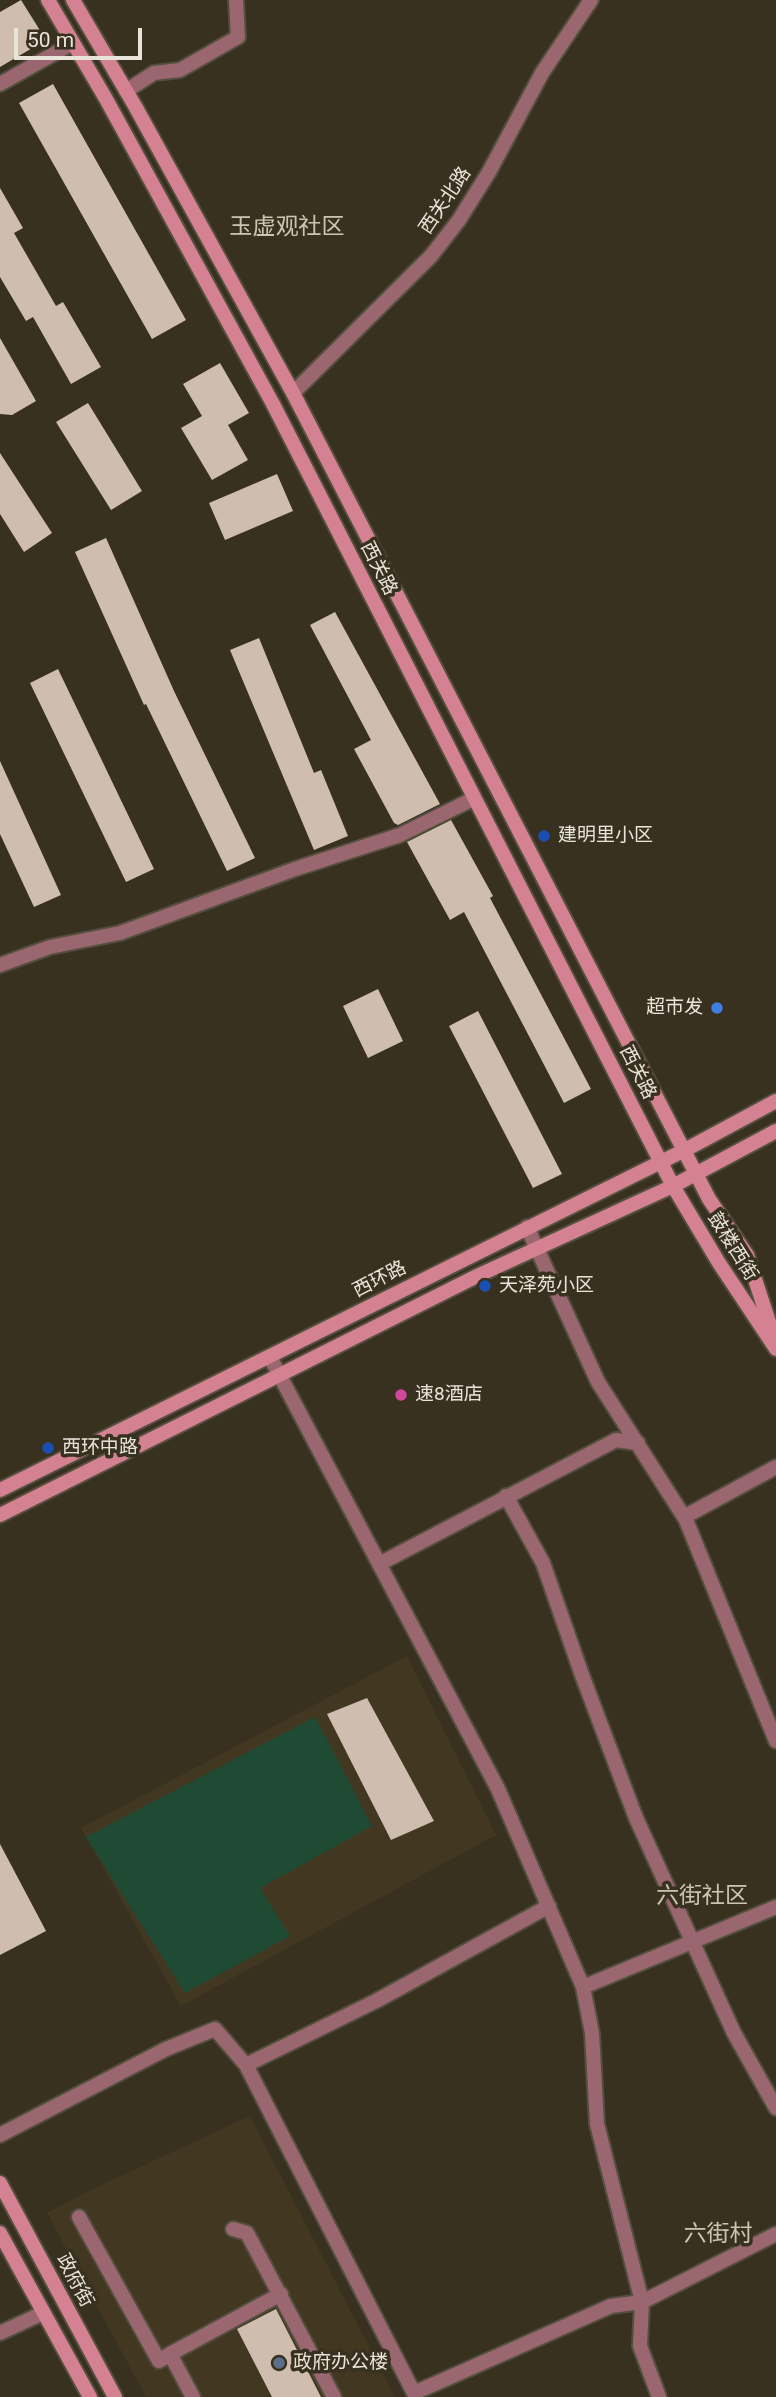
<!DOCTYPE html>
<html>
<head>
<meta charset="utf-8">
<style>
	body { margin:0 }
	#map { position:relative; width:776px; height:2397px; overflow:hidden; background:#383120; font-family:Roboto,sans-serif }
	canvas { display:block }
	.scale { position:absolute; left:14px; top:28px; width:128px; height:32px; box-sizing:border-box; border:4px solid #e9e4da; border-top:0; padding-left:9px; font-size:21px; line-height:24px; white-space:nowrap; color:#e9e4da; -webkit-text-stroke:5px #383120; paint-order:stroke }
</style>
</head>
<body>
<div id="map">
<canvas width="776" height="2397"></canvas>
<div class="scale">50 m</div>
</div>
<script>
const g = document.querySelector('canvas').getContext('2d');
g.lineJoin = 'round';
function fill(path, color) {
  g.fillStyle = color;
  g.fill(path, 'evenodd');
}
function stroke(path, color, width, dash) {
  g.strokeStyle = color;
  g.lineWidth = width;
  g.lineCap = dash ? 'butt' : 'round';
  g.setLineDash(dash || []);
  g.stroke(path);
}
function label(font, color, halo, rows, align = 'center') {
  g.font = font + ' Roboto,"Noto Sans SC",sans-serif';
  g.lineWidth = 7;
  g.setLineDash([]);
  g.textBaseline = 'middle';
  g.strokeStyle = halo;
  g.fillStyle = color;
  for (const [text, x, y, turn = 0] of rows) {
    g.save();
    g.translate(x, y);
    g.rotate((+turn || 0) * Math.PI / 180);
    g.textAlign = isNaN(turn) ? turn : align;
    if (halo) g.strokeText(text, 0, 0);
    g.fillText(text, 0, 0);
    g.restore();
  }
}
fill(new Path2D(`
	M407,1656L496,1835L181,2006L81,1828Z
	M250,2116L395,2397H146L47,2213L86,2192Z`), '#423821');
fill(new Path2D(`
	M315,1717L372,1826L260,1888L290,1936L185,1993L86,1837Z`), '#1f4b34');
fill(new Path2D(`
	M21,0L46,40L0,67V12Z
	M53,84L186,320L152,339L19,103Z
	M0,188L23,228L14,233L56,306L63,302L101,367L71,384L33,317L26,321L0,277Z
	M0,338L36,401L12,415L0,414Z
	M220,363L249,413L228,425L248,460L212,480L181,428L202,416L183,384Z
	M88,403L142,491L111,510L56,422Z
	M0,453L52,533L24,552L0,514Z
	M277,474L293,511L225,540L209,503Z
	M106,538L174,691L255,858L227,871L146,704L144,705L75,552Z
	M335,612L440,804L398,825L394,823L354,749L371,740L310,625Z
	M259,638L314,773L321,770L348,836L314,850L230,650Z
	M58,669L154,869L126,882L30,683Z
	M0,761L61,895L34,907L0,834Z
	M451,820L493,896L490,898L591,1089L564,1103L464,912L450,920L407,842Z
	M378,989L403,1041L368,1058L343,1006Z
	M478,1011L562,1174L533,1188L449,1026Z
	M367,1698L434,1821L391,1840L327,1714Z
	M0,1844L46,1931L0,1955Z
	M276,2309L321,2397H272L237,2329Z`), '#cfbeaf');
const street = new Path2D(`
	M0,84L73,43
	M126,91L154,73L180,70L238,37L236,0
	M293,393L431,256L459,220L489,172L542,73L591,0
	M0,965L50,947L120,933L295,869L400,835L473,799
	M527,1227L598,1382L686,1520L776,1741
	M270,1357L498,1789L583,1987L592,2033L597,2124L642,2302L640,2346L659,2397
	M506,1496L543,1563L582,1675L636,1818L734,2033L776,2108
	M684,1517L776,1467
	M379,1564L616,1440L638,1443
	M583,1987L776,1907
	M246,2065L376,2001L549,1906
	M0,2135L166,2049L215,2029L246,2065L416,2397
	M79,2217L159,2361L170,2354L193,2397
	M233,2229L247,2233L334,2397
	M0,2333L43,2313
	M170,2354L281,2294
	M414,2393L611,2306L642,2302L776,2234`);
const secondary = new Path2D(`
	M48,0L106,99L273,404L673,1186L719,1263L776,1349
	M73,0L135,106L293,393L709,1199L747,1255L774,1337
	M0,1490L685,1150L776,1101
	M0,1515L479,1275L673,1186L776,1131
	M0,2183L115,2397
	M0,2233L90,2397`);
stroke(street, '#544e3e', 18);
stroke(secondary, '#544e3e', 18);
stroke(street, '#9a666f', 14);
stroke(secondary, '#d48291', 14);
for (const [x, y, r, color] of [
	[544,836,7,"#1a4fb4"],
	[717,1008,7,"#3f7fe0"],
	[485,1286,7,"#1a4fb4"],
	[401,1395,7,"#d1479c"],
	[48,1448,7,"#1a4fb4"],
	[279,2363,7,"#5c6f8a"]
]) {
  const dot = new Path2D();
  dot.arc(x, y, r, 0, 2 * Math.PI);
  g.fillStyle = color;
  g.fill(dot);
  stroke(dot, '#383120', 2.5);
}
label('19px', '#e9e4da', '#383120', [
	["西关北路",446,201,-56],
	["西关路",378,569,63],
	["西关路",637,1073,63],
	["鼓楼西街",732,1247,58],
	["西环路",380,1280,-27],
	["政府街",74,2281,62]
]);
label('19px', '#e9e4da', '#383120', [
	["建明里小区",558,836],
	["超市发",703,1008,"right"],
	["天泽苑小区",499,1286],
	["速8酒店",415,1395],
	["西环中路",62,1448],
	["政府办公楼",293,2363]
], 'left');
label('23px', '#cec5b1', '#383120', [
	["玉虚观社区",287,228],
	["六街社区",702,1897],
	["六街村",718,2235]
]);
</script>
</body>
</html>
